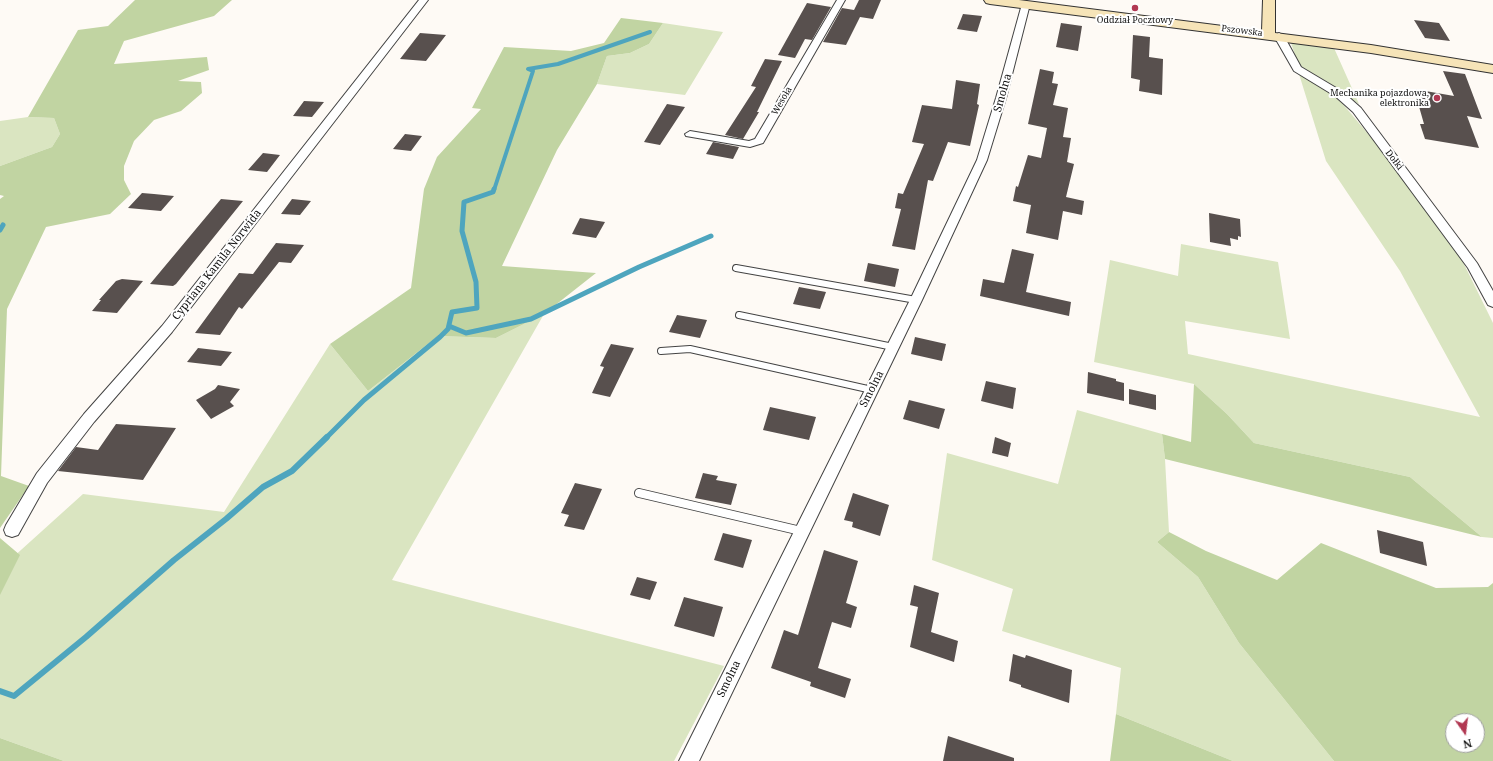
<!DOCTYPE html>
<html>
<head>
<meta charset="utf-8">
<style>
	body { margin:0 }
	#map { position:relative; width:1493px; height:761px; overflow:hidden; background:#fefaf5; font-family:"Noto Serif",serif }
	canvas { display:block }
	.north { position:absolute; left:1445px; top:713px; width:40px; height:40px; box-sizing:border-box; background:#fff; border:1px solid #9f9f9f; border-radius:50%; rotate:166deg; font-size:11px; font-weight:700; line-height:16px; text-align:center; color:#101010 }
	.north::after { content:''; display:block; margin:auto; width:14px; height:18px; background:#b13852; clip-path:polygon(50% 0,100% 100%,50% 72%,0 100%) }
</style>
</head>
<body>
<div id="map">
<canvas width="1493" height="761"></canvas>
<div class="north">N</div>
</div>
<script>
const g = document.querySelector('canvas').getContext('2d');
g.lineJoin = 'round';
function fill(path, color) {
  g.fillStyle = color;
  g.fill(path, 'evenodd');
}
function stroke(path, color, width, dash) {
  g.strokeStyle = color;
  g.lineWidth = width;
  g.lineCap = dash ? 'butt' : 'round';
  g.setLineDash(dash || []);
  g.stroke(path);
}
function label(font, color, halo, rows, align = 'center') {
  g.font = font + ' "Noto Serif",serif';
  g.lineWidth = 4;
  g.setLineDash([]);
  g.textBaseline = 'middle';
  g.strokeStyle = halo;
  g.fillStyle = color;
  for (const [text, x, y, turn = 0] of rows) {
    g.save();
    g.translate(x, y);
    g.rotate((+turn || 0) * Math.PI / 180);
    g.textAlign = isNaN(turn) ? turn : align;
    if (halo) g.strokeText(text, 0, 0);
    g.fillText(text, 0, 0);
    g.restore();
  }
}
fill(new Path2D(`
	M663,23L723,32L685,95L597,84L607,56L630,53L649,44Z
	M1291,43L1334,48L1359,104L1308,73L1298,64Z
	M1299,74L1336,96L1375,142L1463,262L1493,323V538L1482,537L1410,477L1254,443L1227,414L1194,384L1094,362L1110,260L1178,276L1181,244L1278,262L1290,339L1185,321L1188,354L1480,417L1400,271L1326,161Z
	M28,117L54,118L60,134L52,147L0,166V121Z
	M544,314L392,580L724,666L674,761H64L0,738V583L11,559L83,494L224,512L330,344L368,391L438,336L496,338Z
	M1077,410L1162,434L1165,459L1169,532L1157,542L1198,577L1239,643L1334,761H1233L1116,714L1121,668L1002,631L1013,589L932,560L947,453L1058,484Z`), '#dae5c1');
fill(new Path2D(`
	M135,0H232L214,16L124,41L114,64L207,57L209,70L178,81L201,82L202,93L181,111L154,120L134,141L124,166V180L131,194L110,214L46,227L7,309L1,476L29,486L0,528V199L4,196L0,195V166L52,147L60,134L54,118L28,117L78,30L108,26Z
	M621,18L663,23L649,44L630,53L607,56L597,84L557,150L502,266L596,273L544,314L496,338L438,336L368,391L330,344L411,288L424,189L437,157L481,109L472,108L504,47L571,51L604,43Z
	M1194,384L1227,414L1254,443L1410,477L1482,537L1165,459L1162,434L1191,442Z
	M1169,532L1206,551L1277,580L1321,543L1436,588L1488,587L1493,583V761H1334L1239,643L1198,577L1157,542ZM1453,721H1477V745H1453Z
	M0,538L20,555L0,595Z
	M1116,714L1233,761H1110Z
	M0,738L64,761H0Z`), '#c1d4a2');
stroke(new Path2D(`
	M494,190L533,71L528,69L558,64L650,32`), '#4ea5be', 4);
stroke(new Path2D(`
	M0,230L3,225
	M449,326L466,333L531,319L639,267L711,236
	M326,438L364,400L440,337L448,329L452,312L477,308L476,282L462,231L464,202L493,192L494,189`), '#4ea5be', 5);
stroke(new Path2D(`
	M0,691L14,696L86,637L174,560L226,519L263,487L292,471L327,437`), '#4ea5be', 6);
fill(new Path2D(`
	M859,0H881L873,19L860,17L846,45L823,42L842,8L854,10Z
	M807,3L831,7L812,40L805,39L795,58L778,55Z
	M963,14L982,16L977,32L957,29Z
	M1414,20L1439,23L1450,41L1425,38Z
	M1061,23L1082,26L1078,51L1056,47Z
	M420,33L446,35L426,61L400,59Z
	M1133,35L1150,37L1149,57L1163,59L1162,95L1139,91L1140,80L1131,78Z
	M765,59L782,61L757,112H759L743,139L725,135L756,87L751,86Z
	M1040,69L1054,72L1052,83L1058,84L1053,105L1068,108L1063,137L1071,138L1067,162L1074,164L1066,197L1084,201L1082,215L1063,211L1058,240L1026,233L1031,205L1013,201L1016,186L1018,187L1028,155L1041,158L1047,128L1028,124Z
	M1443,71L1465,74L1482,119L1467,116L1479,148L1425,139L1420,124H1424L1414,89L1454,96Z
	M956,80L980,84L977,104L979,105L970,146L948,142L933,181L928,180L915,250L892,246L901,209L895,208L898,193L903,194L924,144L912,142L922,105L952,109Z
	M304,101L324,102L312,117L293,116Z
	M667,104L685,107L660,145L644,142Z
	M405,134L422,136L411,151L393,149Z
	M713,142L739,147L733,159L706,154Z
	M263,153L280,155L267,172L248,170Z
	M142,193L154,194L174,196L161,211L128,208Z
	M221,199L243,201L176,284L173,286L150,284Z
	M292,199L311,201L300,215L281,214Z
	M1209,213L1240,219L1241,237L1238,236V240L1230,238L1231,246L1210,242Z
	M580,218L605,222L596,238L572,234Z
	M276,243L304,245L291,263L279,262L242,309L239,307L220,335L195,333L239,273L253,274Z
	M1012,249L1034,254L1026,292L1071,302L1069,316L980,296L983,279L1004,283Z
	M868,263L899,269L895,287L864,281Z
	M122,279L143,281L117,313L92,311L101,300H99L116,281Z
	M799,287L826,292L820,309L793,304Z
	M677,315L707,320L700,338L669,332Z
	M915,337L946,344L942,361L911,354Z
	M611,344L634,348L610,397L592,393L604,367L600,366Z
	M198,348L232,352L221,366L187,362Z
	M1088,372L1116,379V381L1124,383V401L1087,393Z
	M986,381L1016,388L1013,409L981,401Z
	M218,385L240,389L230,402L234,406L211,419L196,400L215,389Z
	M1129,389L1156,395V410L1129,404Z
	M909,400L945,409L939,429L903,419Z
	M770,407L816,417L809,440L763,430Z
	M116,424L176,428L143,480L58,471L76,447L98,450Z
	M995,437L1011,443L1008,457L992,453Z
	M703,473L718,476L716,480L737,484L731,505L695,498Z
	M575,483L602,489L584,530L564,526L569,515L561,513Z
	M853,493L889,505L880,536L852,527L853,522L844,520Z
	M1377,530L1423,542L1427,566L1380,553Z
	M723,533L752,540L743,568L714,560Z
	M824,550L858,561L846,603L857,607L851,628L832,622L818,668L851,679L845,698L810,686L811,682L771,668L784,630L798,635Z
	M637,577L657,582L650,600L630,595Z
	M914,585L939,593L931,632L958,641L954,662L910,647L918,607L910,605Z
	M684,597L723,607L714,637L674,626Z
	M1013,654L1025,658L1026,655L1072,670L1069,703L1021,687V685L1009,681Z
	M948,736L1014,758V761H943Z`), '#58504e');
const serviceFar1 = new Path2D(`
	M736,268L916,300
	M739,315L893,347
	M661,351L690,349L872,390`);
const service = new Path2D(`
	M639,493L801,531`);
const minor = new Path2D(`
	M419,0H428L172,332L94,422L47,483L18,535L12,537L6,535L4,530L6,525L37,473L84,414L162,326Z
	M837,0H845L763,143L750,147L686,136L685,134L690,131L749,141L755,139Z
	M1026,1L1030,4L1006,98L987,160L922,300L699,761H679L910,300L977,160L996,98L1022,4Z
	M1279,33L1284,36L1301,67L1343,92L1361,108L1477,263L1493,291V307L1488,305L1468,268L1353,112L1335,96L1294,71L1274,36Z`);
const secondary = new Path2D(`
	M984,0H1019L1262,31L1263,0H1275V33L1371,45L1493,65V73L1371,53L990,4L986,3Z`);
stroke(serviceFar1, '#434343', 8);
stroke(service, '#434343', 10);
stroke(minor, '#434343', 2);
stroke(secondary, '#323232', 2);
stroke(serviceFar1, '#fff', 6);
stroke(service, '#fff', 8);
fill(minor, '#fff');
fill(secondary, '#f6e4b8');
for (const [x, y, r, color] of [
	[1135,8,4,"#b13852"],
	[1437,98,4,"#b13852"]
]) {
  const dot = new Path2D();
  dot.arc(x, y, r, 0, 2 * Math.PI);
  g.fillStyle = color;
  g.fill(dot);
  stroke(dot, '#fff', 1.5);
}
label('9px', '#101010', '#fff', [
	["Oddział Pocztowy",1135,20],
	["Mechanika pojazdowa,",1429,93,"right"],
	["elektronika",1429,103,"right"]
]);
label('9px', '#101010', '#fff', [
	["Pszowska",1242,31,7],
	["Wesoła",782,101,-60],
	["Dołki",1394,160,53]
]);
label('11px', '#101010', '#fff', [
	["Smolna",1003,93,-74],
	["Cypriana Kamila Norwida",217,265,-52],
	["Smolna",872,389,-63],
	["Smolna",729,679,-64]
]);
</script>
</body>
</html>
